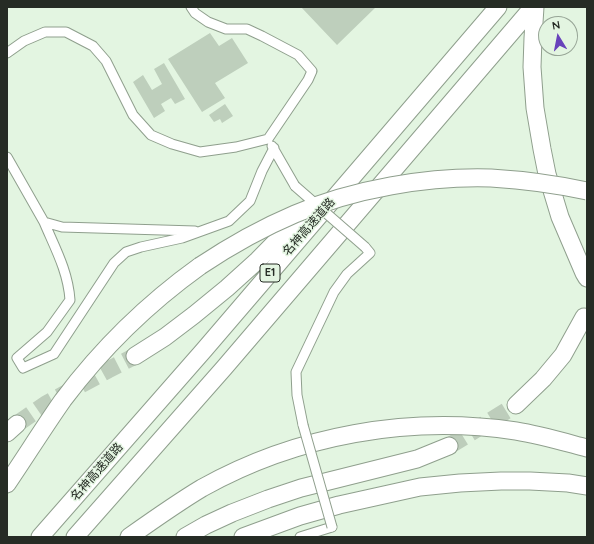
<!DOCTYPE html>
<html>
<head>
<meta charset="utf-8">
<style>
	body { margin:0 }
	#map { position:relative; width:594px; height:544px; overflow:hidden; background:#e3f5e1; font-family:Quicksand,sans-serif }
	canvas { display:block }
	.frame { position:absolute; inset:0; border:8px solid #262c25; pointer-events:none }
	.north { position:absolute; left:538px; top:16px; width:40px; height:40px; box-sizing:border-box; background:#e3f5e1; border:1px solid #97a596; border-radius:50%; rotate:350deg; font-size:11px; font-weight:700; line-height:16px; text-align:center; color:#262c25 }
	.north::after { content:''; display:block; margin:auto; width:14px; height:18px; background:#6843bb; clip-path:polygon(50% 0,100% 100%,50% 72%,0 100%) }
</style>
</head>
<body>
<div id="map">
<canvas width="594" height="544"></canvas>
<div class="frame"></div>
<div class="north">N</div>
</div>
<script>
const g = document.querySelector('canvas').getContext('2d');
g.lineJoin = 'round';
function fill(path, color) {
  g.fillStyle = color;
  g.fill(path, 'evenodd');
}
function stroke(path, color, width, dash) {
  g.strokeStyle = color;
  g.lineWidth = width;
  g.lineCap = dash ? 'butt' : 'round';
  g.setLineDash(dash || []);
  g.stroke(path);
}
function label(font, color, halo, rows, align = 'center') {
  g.font = font + ' Quicksand,"Noto Sans JP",sans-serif';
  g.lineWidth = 3;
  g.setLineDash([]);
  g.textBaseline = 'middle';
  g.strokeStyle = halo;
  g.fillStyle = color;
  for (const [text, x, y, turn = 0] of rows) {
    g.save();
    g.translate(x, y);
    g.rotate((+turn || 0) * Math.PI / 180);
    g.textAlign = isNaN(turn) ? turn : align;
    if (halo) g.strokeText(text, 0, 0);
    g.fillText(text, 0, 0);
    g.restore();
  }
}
fill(new Path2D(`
	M301,7H376L337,45Z
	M210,33L219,46L232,38L248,63L215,83L225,98L202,112L168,59Z
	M164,63L185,99L175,104L171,98L161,104L165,111L154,118L133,82L143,75L152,90L162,84L154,69Z
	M225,104L233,116L222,123L220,119L214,122L209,115Z`), '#becfbc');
stroke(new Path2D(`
	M17,424L46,404L108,370L135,356
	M449,446L516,405`), '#bdcdbb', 17, [17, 8]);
const minor = new Path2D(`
	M7,53L24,41L45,32H66L93,46L106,61L133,115L151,135L172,144L200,152L236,147L268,139L308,80L312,71L298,55L262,36L247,29H226L208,22L195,13L191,7
	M272,146L295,186
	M7,157L44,222L62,227L195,231
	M44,222C55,248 68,271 70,300L47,332L17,358L23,368L54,354L114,263L126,252L141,247L182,238L229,221L250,201L262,171L274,148
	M303,425L297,395L296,372L334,292L347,274L370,253L365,247
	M300,537L332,527`);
const motorway = new Path2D(`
	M535,7L533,38L532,67L535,108L542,149L547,174L560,217L584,273L587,278
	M135,356L165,337L194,315L227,288L258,260L311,206
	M516,405L543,379L563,355L584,317
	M7,433L17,424
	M7,484C26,456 44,427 63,400C102,348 147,304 200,266
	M40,537L204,350L498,7
	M75,537L224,368L533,7
	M129,537C153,520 177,503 202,488C297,435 409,415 516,431C540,435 564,442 587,448
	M185,537L206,525L232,513L268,499L301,488L417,459L449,446
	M243,537L300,516L339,505L420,487L460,483L501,481H530L568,483L587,486`);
stroke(minor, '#8f9f8d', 11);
stroke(motorway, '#8f9f8d', 19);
stroke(minor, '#fff', 9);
stroke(motorway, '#fff', 17);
const minorBridge = new Path2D(`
	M295,186L365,247
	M303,425L332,527`);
const motorwayBridge = new Path2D(`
	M200,266C230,246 262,228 295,214C353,189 428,176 491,178C523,180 555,184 587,191`);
stroke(minorBridge, '#8f9f8d', 11, []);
stroke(motorwayBridge, '#8f9f8d', 19, []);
stroke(minorBridge, '#fff', 9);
stroke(motorwayBridge, '#fff', 17);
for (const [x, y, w] of [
	[270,273,20]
]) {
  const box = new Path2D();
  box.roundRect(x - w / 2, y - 9, w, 18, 3);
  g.fillStyle = '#e3f5e1';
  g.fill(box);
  stroke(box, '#262c25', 1);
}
label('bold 11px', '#262c25', null, [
	["E1",270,273]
]);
label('12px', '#262c25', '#e3f5e1', [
	["名神高速道路",309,227,-49],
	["名神高速道路",97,472,-49]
]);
</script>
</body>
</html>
